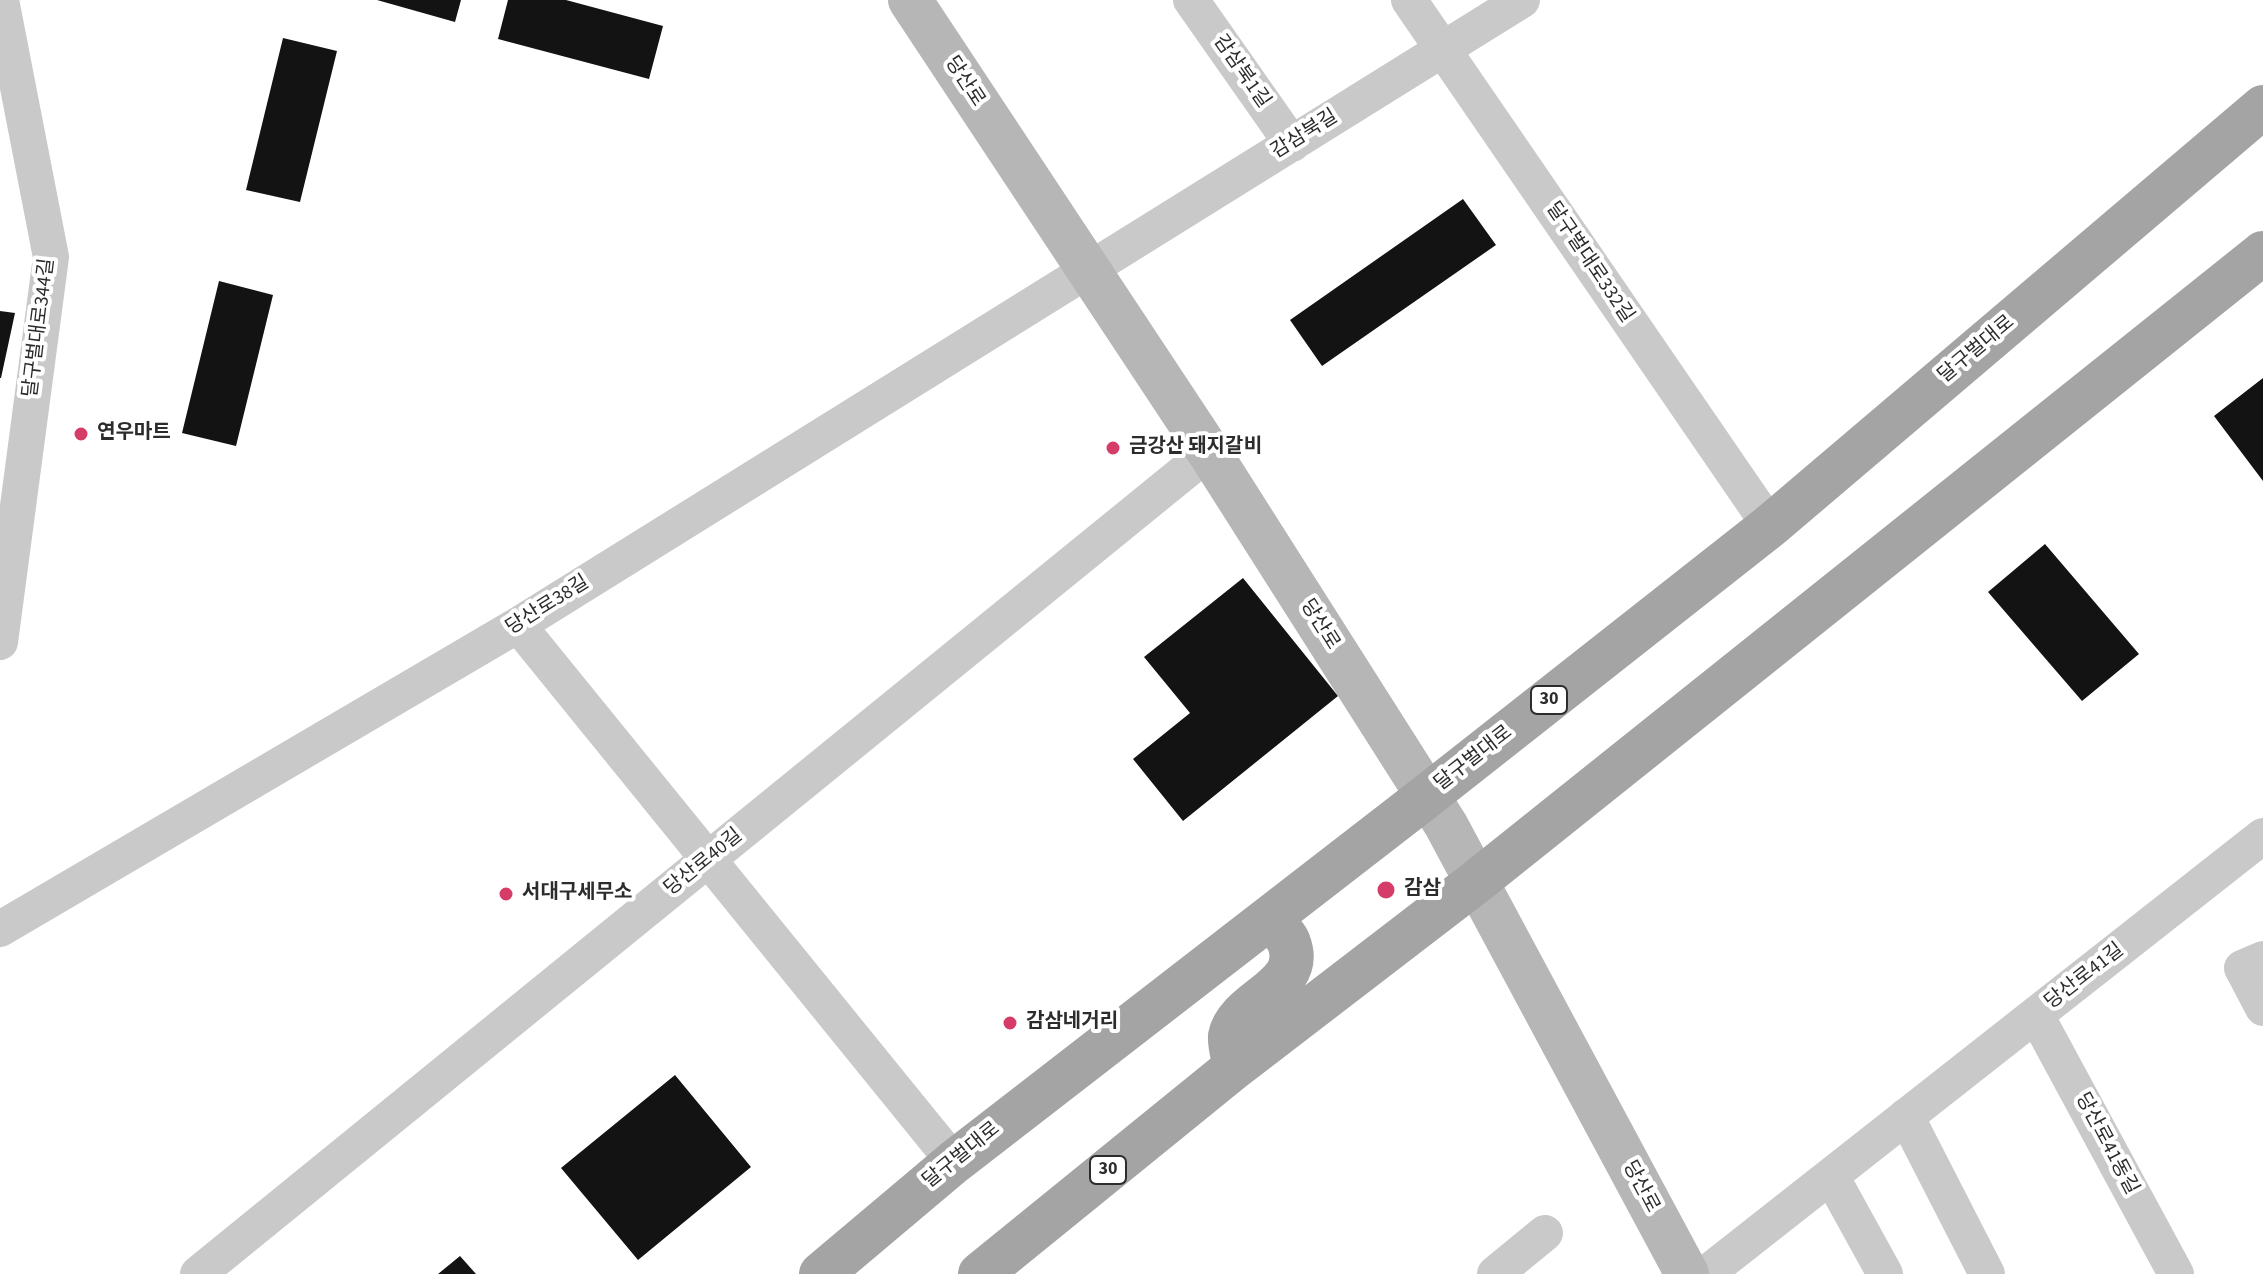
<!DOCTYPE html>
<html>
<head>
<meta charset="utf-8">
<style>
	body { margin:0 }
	canvas { display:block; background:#fff }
</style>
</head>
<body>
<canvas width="2263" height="1274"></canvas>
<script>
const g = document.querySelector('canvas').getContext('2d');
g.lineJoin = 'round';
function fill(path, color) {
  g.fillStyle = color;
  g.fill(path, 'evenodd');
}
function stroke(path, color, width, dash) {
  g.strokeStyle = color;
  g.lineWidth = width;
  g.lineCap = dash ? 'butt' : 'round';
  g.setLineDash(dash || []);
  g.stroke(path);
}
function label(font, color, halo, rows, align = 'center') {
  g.font = font + ' "Source Sans 3","Noto Sans KR",sans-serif';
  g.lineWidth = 8;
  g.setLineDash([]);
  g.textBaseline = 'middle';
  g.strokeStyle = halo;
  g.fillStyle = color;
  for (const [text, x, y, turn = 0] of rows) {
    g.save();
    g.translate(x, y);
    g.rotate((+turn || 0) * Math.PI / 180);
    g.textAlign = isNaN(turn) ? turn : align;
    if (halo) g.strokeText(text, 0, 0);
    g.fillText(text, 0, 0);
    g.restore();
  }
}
fill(new Path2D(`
	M377,0H461L455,22Z
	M508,0H566L663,26L649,79L498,39Z
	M283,38L337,51L300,202L246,190Z
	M1463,199L1496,245L1322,366L1290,320Z
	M219,281L273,295L236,446L182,433Z
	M0,311L15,313L1,378H0Z
	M2263,378V481L2214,416Z
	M2045,544L2139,654L2082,701L1988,592Z
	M1243,578L1338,696L1183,821L1133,759L1190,713L1144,657Z
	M675,1075L751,1167L638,1260L561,1168Z
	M460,1256L476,1274H438Z`), '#131313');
stroke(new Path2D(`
	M1191,0L1292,144
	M1409,0L1770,526
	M518,625L954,1162
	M0,642L51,257L1,0
	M0,929L518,625L1522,0
	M2263,959L2242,968L2263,1008
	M2036,1015L2176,1274
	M1906,1116L1987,1274
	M1831,1176L1885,1274
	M198,1274L1209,452
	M1495,1274L1545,1233
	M1706,1274L2263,836`), '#c9c9c9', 36);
stroke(new Path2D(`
	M910,0L1209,452L1446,825L1687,1274`), '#b6b6b6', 44);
stroke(new Path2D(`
	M1235,1067C1233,1057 1229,1045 1230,1036C1237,999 1306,988 1289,943C1286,934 1275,926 1269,919
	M821,1274L954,1162L1427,796L1770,526L2263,107
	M980,1274L1235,1067L1476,882L2263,253`), '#a4a4a4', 44);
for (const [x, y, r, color] of [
	[81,434,8,"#d63c68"],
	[1113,448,8,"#d63c68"],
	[1386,890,10,"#d63c68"],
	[506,894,8,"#d63c68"],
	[1010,1023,8,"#d63c68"]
]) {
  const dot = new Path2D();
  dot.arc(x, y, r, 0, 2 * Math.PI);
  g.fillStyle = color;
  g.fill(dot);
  stroke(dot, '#fff', 3);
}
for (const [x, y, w] of [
	[1549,700,36],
	[1108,1170,36]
]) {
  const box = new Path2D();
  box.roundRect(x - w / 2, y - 14, w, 28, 6);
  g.fillStyle = '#fff';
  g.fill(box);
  stroke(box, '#2c2c2c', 2);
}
label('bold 18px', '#2c2c2c', null, [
	["30",1549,700],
	["30",1108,1170]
]);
label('20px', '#2c2c2c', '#fff', [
	["감삼북1길",1241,72,55],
	["당산로",964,82,57],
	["감삼북길",1305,135,-32],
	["달구벌대로332길",1589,263,56],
	["달구벌대로344길",40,328,-83],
	["달구벌대로",1977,350,-40],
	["당산로38길",548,606,-32],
	["당산로",1319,625,58],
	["달구벌대로",1474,759,-38],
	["당산로40길",704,863,-39],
	["당산로41길",2085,977,-38],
	["당산로41동길",2106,1144,62],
	["달구벌대로",962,1156,-39],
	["당산로",1640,1187,62]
]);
label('bold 20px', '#2c2c2c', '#fff', [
	["연우마트",97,434],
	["금강산 돼지갈비",1129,448],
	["감삼",1404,890],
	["서대구세무소",522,894],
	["감삼네거리",1026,1023]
], 'left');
</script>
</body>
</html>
